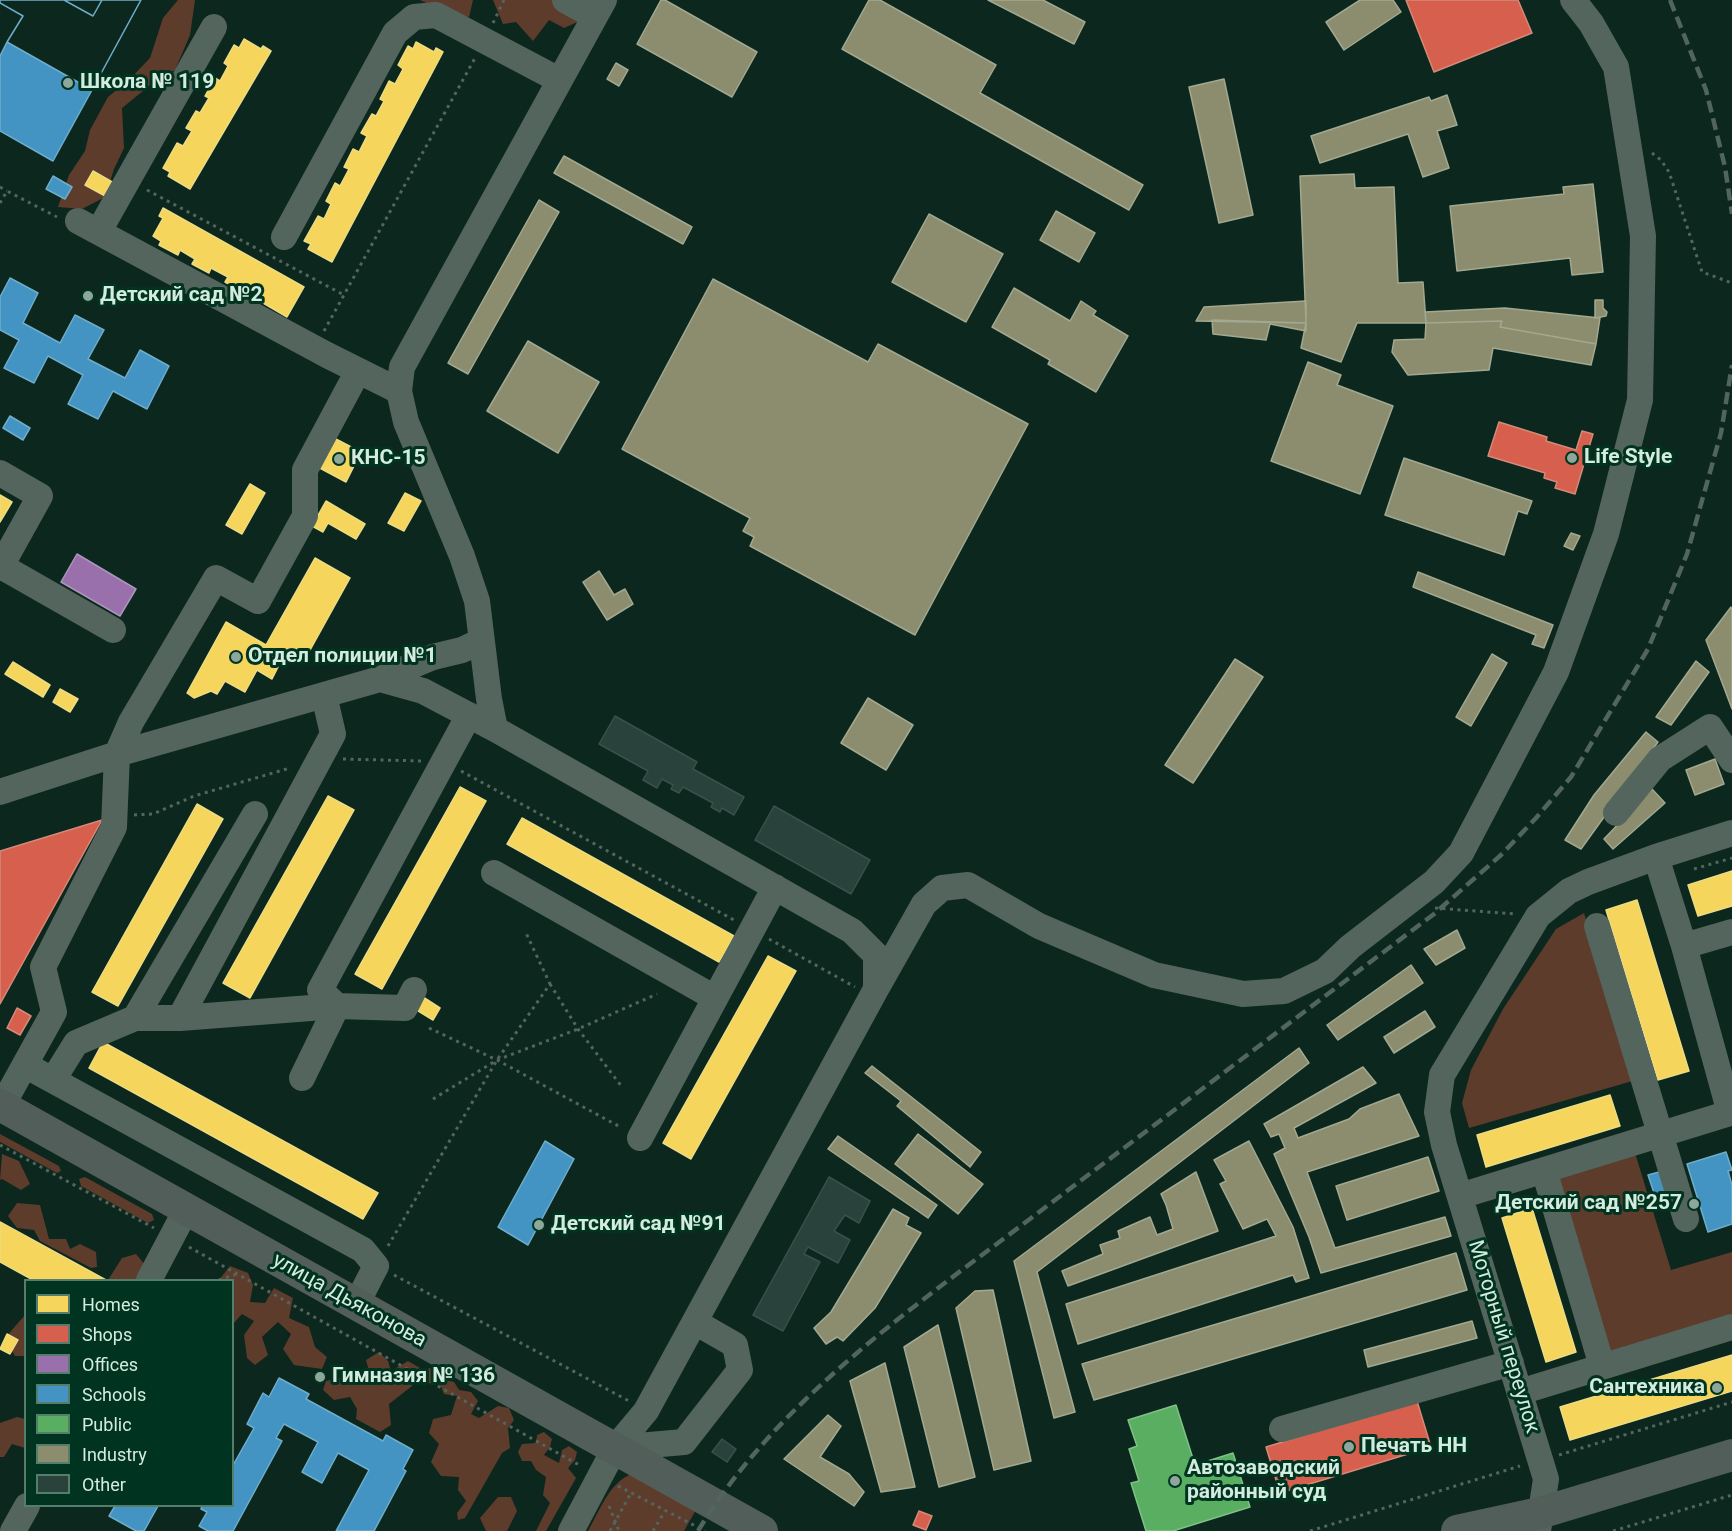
<!DOCTYPE html>
<html>
<head>
<meta charset="utf-8">
<style>
	body { margin:0 }
	#map { position:relative; width:1732px; height:1531px; overflow:hidden; background:#0c271d; font-family:Roboto,sans-serif }
	canvas { display:block }
	.legend { position:absolute; left:24px; top:1279px; width:210px; height:228px; box-sizing:border-box; background:#003320; border:2px solid #557d6c; margin:0; padding:8px 10px; list-style:none; font-size:18px; color:#d4ecdf }
	.legend li { display:flex; align-items:center; gap:12px; height:30px }
	.legend b { width:30px; border:2px solid #557d6c }
</style>
</head>
<body>
<div id="map">
<canvas width="1732" height="1531"></canvas>
<ul class="legend">
<li><b style="height:16px;background:#f6d55c"></b>Homes</li>
<li><b style="height:16px;background:#d6604d"></b>Shops</li>
<li><b style="height:16px;background:#9970ab"></b>Offices</li>
<li><b style="height:16px;background:#4393c3"></b>Schools</li>
<li><b style="height:16px;background:#5aae61"></b>Public</li>
<li><b style="height:16px;background:#8c8c6e"></b>Industry</li>
<li><b style="height:16px;background:#29423b"></b>Other</li>
</ul>
</div>
<script>
const g = document.querySelector('canvas').getContext('2d');
g.lineJoin = 'round';
function fill(path, color) {
  g.fillStyle = color;
  g.fill(path, 'evenodd');
}
function stroke(path, color, width, dash) {
  g.strokeStyle = color;
  g.lineWidth = width;
  g.lineCap = dash ? 'butt' : 'round';
  g.setLineDash(dash || []);
  g.stroke(path);
}
function label(font, color, halo, rows, align = 'center') {
  g.font = font + ' Roboto,sans-serif';
  g.lineWidth = 6;
  g.setLineDash([]);
  g.textBaseline = 'middle';
  g.strokeStyle = halo;
  g.fillStyle = color;
  for (const [text, x, y, turn = 0] of rows) {
    g.save();
    g.translate(x, y);
    g.rotate((+turn || 0) * Math.PI / 180);
    g.textAlign = isNaN(turn) ? turn : align;
    if (halo) g.strokeText(text, 0, 0);
    g.fillText(text, 0, 0);
    g.restore();
  }
}
fill(new Path2D(`
	M178,0H195L190,35L175,70L154,82L122,108L124,148L114,169L105,197L82,209L58,207L69,175L85,151L90,130L108,97L129,80L150,58L163,18Z
	M420,0H473L469,17L450,14Z
	M493,0H593L582,20L564,28L549,20L533,41L516,22L503,24Z
	M1584,913L1636,1080L1469,1128L1462,1103L1471,1070L1503,1009L1556,929Z
	M0,1134L59,1166L61,1171L57,1173L0,1142Z
	M1635,1153L1671,1270L1732,1252V1317L1611,1354L1557,1176Z
	M2,1154L19,1161L30,1184L21,1190L2,1179L0,1180Z
	M85,1177L152,1214L154,1220L148,1223L81,1186L79,1179Z
	M17,1203L40,1205L49,1239H66L70,1249L80,1244L96,1252L97,1267L91,1268L40,1241L34,1230L17,1228L8,1216Z
	M136,1254L145,1265L136,1280H108L122,1258Z
	M230,1266L248,1273L253,1285L250,1302L265,1303L274,1288L293,1298L289,1318L309,1327L315,1347L327,1357L322,1369L294,1365L283,1349L291,1334L278,1322L262,1337L268,1355L255,1365L247,1358L244,1335L254,1321L242,1314L233,1324L232,1280H219Z
	M25,1315V1356H15L5,1338Z
	M379,1352L388,1361L391,1371L408,1361L420,1368L412,1386L389,1404L391,1425L380,1432L356,1419L357,1409L350,1397L334,1400L323,1390L326,1381L349,1376L365,1383L371,1378L366,1360Z
	M429,1368L438,1370L445,1380L454,1382L459,1390L471,1392L478,1401L471,1414L479,1418L498,1406L509,1408L514,1420L508,1428L510,1448L502,1453L465,1518L458,1520L457,1513L466,1501L458,1490L459,1477L441,1476L431,1462L439,1444L429,1433L433,1419L451,1415L457,1396L444,1394L440,1384L428,1383L425,1374Z
	M17,1417L25,1419V1448L12,1444L4,1457H0V1423Z
	M544,1432L552,1439L550,1447L544,1455L559,1463L562,1450L569,1446L577,1452L575,1460L568,1468L576,1478L546,1531H536L550,1503L543,1495L546,1477L536,1470L531,1461H522L518,1452L522,1444L536,1443L537,1435Z
	M632,1474L697,1508L684,1531H588C599,1512 610,1481 632,1474Z
	M498,1497H511L517,1511L507,1531H486L480,1518Z`), '#5e3c2c');
const homes = new Path2D(`
	M244,39L261,49L263,46L271,51L190,189L168,176L170,172L163,168L177,143L183,146L192,131L186,128L196,111L200,113L209,98L205,96L215,78L220,81L228,66L224,63L234,45L239,48Z
	M416,42L434,52L436,48L443,52L332,262L308,249L311,244L304,241L318,216L324,219L331,204L326,201L335,183L340,186L349,169L344,167L353,149L359,152L367,136L361,133L372,114L376,116L384,101L380,99L389,81L395,84L403,69L398,65L408,46L413,49Z
	M93,171L114,183L107,197L85,185Z
	M163,208L304,287L287,317L258,300L260,295L245,287L243,292L225,282L228,277L211,268L209,273L192,264L195,259L180,250L178,255L159,245L161,241L153,236L163,218L159,216Z
	M332,437L361,452L346,482L316,466Z
	M250,484L265,493L242,534L226,525Z
	M405,493L421,501L404,531L388,523Z
	M0,495L12,502L0,522Z
	M326,501L365,524L356,539L328,523L323,532L312,526Z
	M315,558L350,578L304,661L284,649L274,665L278,667L272,679L257,670L245,692L225,681L217,694L211,691L194,698L187,693L226,622L266,645Z
	M13,662L50,685L43,697L5,674Z
	M60,689L78,699L70,712L53,702Z
	M460,787L486,801L382,989L355,974Z
	M328,796L354,810L250,998L223,983Z
	M197,804L223,819L118,1006L92,992Z
	M522,818L734,936L719,962L507,844Z
	M1732,871V906L1698,916L1688,885Z
	M1637,900L1689,1071L1658,1080L1606,910Z
	M768,956L796,971L691,1159L663,1143Z
	M423,997L440,1008L433,1020L415,1009Z
	M103,1042L378,1193L363,1219L89,1068Z
	M1610,1095L1620,1126L1486,1167L1477,1135Z
	M1532,1208L1576,1352L1546,1362L1502,1218Z
	M0,1222L106,1280H33L0,1262Z
	M7,1334L18,1340L10,1354L0,1349Z
	M1732,1355V1391L1570,1440L1560,1407Z`);
fill(homes, '#f6d55c');
stroke(homes, '#ecdc83', 1.5);
const shops = new Path2D(`
	M1406,0H1518L1532,33L1434,72Z
	M1499,422L1547,437L1546,441L1576,450L1582,431L1593,434L1575,494L1555,488L1557,482L1544,478L1545,473L1488,456Z
	M102,820L0,1004V851Z
	M17,1008L31,1016L20,1035L7,1028Z
	M1417,1401L1431,1447L1280,1493L1266,1447Z
	M919,1511L932,1516L926,1530L913,1525Z`);
fill(shops, '#d6604d');
stroke(shops, '#d58a79', 1.5);
const offices = new Path2D(`
	M77,554L136,589L120,616L61,582Z`);
fill(offices, '#9970ab');
stroke(offices, '#ab95bb', 1.5);
const schools = new Path2D(`
	M0,0H64L93,16L102,0H141L92,90L7,42L23,16L0,3Z
	M0,0H141L92,90L7,42L23,16L0,3Z
	M64,0H102L93,16Z
	M7,42L92,90L53,161L0,131V56Z
	M53,176L72,187L65,199L46,189Z
	M10,278L38,293L23,323L60,343L75,315L104,330L88,359L125,378L140,350L169,366L147,409L113,391L98,419L68,404L83,375L48,356L34,383L4,368L19,340L0,330V297Z
	M10,416L30,428L23,440L3,428Z
	M545,1141L574,1159L528,1245L498,1227Z
	M1726,1152L1732,1170L1728,1171L1732,1185V1224L1708,1232L1687,1164Z
	M1659,1172L1666,1196L1656,1199L1648,1175Z
	M279,1378L309,1394L306,1399L383,1441L386,1435L413,1450L403,1469L406,1471L374,1531H336L369,1470L338,1453L322,1483L302,1472L318,1442L284,1424L276,1438L282,1441L233,1531H208L199,1526L207,1512L201,1509L202,1506H232V1467L254,1428L247,1424L263,1393L269,1397Z
	M115,1506H158L144,1531H136L109,1516Z`);
fill(schools, '#4393c3');
stroke(schools, '#6eaecb', 1.5);
const public = new Path2D(`
	M1176,1405L1195,1465L1233,1453L1250,1507L1173,1531H1146L1131,1483L1139,1481L1129,1449L1137,1446L1128,1420Z`);
fill(public, '#5aae61');
stroke(public, '#7fc187', 1.5);
const industry = new Path2D(`
	M661,0H665L757,52L732,97L637,44Z
	M869,0H880L996,65L980,93L1143,185L1129,210L842,49Z
	M988,0H1043L1085,22L1074,44Z
	M1360,0H1393L1401,12L1344,50L1326,22Z
	M616,63L628,70L619,86L607,79Z
	M1224,79L1253,215L1219,223L1189,87Z
	M1447,95L1457,125L1437,131L1449,168L1423,177L1408,134L1320,163L1311,136L1429,97L1431,101Z
	M564,156L692,227L683,244L554,173Z
	M1354,174L1355,188L1394,187L1398,283L1423,282L1426,323H1357L1341,362L1301,348L1306,323L1300,176Z
	M1593,184L1603,272L1572,275L1570,258L1457,271L1450,206L1564,194L1563,187Z
	M539,200L559,212L468,374L448,363Z
	M1056,211L1095,233L1079,262L1040,240Z
	M929,214L1003,254L966,322L892,282Z
	M713,279L868,362L878,344L1028,424L915,635L750,546L754,537L743,531L750,518L622,449Z
	M1014,288L1070,321L1081,301L1096,311L1093,315L1128,336L1096,392L1048,364L1050,360L992,327Z
	M1595,300H1603V308L1607,312L1606,316L1595,318Z
	M1306,301V323L1196,321L1204,307Z
	M1505,308L1600,318L1596,344L1500,327L1502,321L1426,323L1425,312Z
	M1212,320L1306,323V331L1270,324L1266,340L1213,334Z
	M1502,321L1500,327L1596,344L1591,365L1493,348L1489,370L1408,375L1392,352L1394,340L1425,339L1426,323Z
	M528,341L599,382L558,453L487,411Z
	M1308,362L1341,375L1337,385L1393,406L1360,494L1271,461Z
	M1404,458L1532,501L1527,514L1518,511L1504,555L1385,515Z
	M1571,533L1580,536L1573,550L1564,546Z
	M599,571L614,595L625,589L633,604L607,620L583,582Z
	M1418,572L1553,625L1544,648L1532,644L1536,635L1413,587Z
	M1731,607L1732,610V709L1706,640Z
	M1492,654L1507,663L1471,726L1456,717Z
	M1235,659L1263,677L1193,783L1165,765Z
	M1696,661L1709,672L1671,725L1656,717Z
	M868,698L913,725L886,770L841,743Z
	M1646,732L1658,742L1581,849L1565,840L1594,795Z
	M1715,759L1724,784L1695,795L1686,770Z
	M1652,789L1665,803L1613,849L1604,839Z
	M1457,930L1465,948L1436,965L1424,949Z
	M1411,965L1423,983L1338,1040L1327,1025Z
	M1425,1011L1435,1027L1394,1053L1384,1037Z
	M1299,1048L1309,1063L1037,1272L1075,1412L1054,1418L1014,1261Z
	M872,1066L981,1152L970,1167L897,1106L901,1101L865,1073Z
	M1363,1067L1376,1083L1294,1128L1298,1138L1349,1119L1360,1109L1399,1094L1419,1136L1307,1172L1335,1248L1445,1217L1451,1236L1321,1273L1309,1237L1274,1154L1285,1148L1279,1134L1271,1137L1264,1124Z
	M918,1134L983,1184L958,1214L895,1164Z
	M838,1136L937,1205L928,1218L828,1149Z
	M1249,1141L1293,1227L1309,1278L1296,1282L1293,1275L1078,1344L1066,1304L1276,1236L1267,1219L1243,1229L1220,1184L1226,1181L1214,1160Z
	M1428,1157L1439,1191L1347,1220L1336,1186Z
	M1196,1172L1218,1231L1068,1286L1062,1271L1103,1254L1100,1245L1120,1238L1118,1231L1150,1217L1157,1235L1173,1229L1166,1205L1161,1194Z
	M893,1209L909,1218L906,1225L921,1233L875,1308L843,1341L837,1337L826,1344L814,1328L831,1312Z
	M1456,1253L1467,1290L1094,1400L1082,1364Z
	M993,1290L1031,1461L994,1470L956,1308L975,1291Z
	M1472,1321L1477,1338L1368,1367L1364,1350Z
	M938,1325L975,1477L939,1487L904,1347Z
	M885,1363L915,1487L881,1492L850,1381Z
	M828,1415L841,1426L820,1457L849,1474L864,1492L854,1506L784,1459Z`);
fill(industry, '#8c8c6e');
stroke(industry, '#a2a990', 1.5);
const building = new Path2D(`
	M615,716L697,762L693,769L744,797L734,815L722,808L720,812L711,807L713,803L683,787L679,793L671,789L673,785L662,779L657,788L643,780L648,771L599,744Z
	M774,806L870,860L851,894L755,840Z
	M829,1177L870,1201L859,1223L845,1215L834,1231L850,1240L838,1263L808,1247L804,1254L820,1262L783,1331L753,1315Z
	M722,1439L736,1449L727,1462L712,1452Z`);
fill(building, '#29423b');
stroke(building, '#3a514b', 1.5);
stroke(new Path2D(`
	M493,23L504,0
	M1652,153L1661,160L1669,172L1702,272L1732,283
	M0,187L7,191
	M147,190L344,295
	M0,203L7,191L57,217
	M324,331L475,58
	M343,759L421,761
	M461,771L734,920
	M134,815L153,814L194,796L290,768
	M1694,869L1732,858
	M1435,908L1515,914
	M769,939L855,987
	M550,984L578,1029L622,1087
	M429,1028L497,1060L622,1128
	M433,1099L497,1060L578,1029L657,994
	M0,1145L154,1228
	M388,1246L497,1060L550,984L526,933
	M189,1247L581,1466
	M394,1275L629,1401
	M219,1280L237,1274
	M1559,1455L1732,1402
	M618,1486L705,1531
	M609,1506L619,1531
	M610,1531L631,1493
	M653,1531L665,1511
	M1310,1531L1520,1466
	M1613,1531L1732,1495`), '#54655e', 3, [3, 4.5]);
stroke(new Path2D(`
	M565,0L594,16
	M78,221L327,355L399,391
	M99,231L214,27
	M284,237L395,33L414,17L436,15L559,80
	M0,473L40,496L0,568
	M1,566L113,630
	M380,679L423,691L495,729L852,931L876,955V989L646,1411L615,1448L571,1531
	M495,729L489,699L477,601L462,556L406,422L399,391L402,367L604,0
	M0,792L117,754L380,679L433,657L462,650L481,641
	M1616,813L1660,759L1710,727L1732,760
	M494,873L715,998
	M1597,926L1686,1219
	M1684,946L1732,932
	M876,989L924,904L942,888L968,885L1039,926L1154,975L1243,994L1284,991L1325,971L1350,947L1434,882L1461,853L1556,672L1606,534L1640,400L1643,236L1616,67L1591,23L1573,0
	M135,1018L255,814
	M180,1018L333,734L324,695
	M25,1065L363,1250L376,1266L356,1305
	M302,1078L337,1006L320,990L469,715
	M53,1080L76,1043L135,1018H180L337,1006L405,1008L414,990
	M2,1106L54,1012L43,967L114,827L117,754L131,722L216,578L258,601L305,516V470L358,371
	M640,1138L775,887
	M1544,1170L1602,1366
	M1460,1196L1730,1113L1684,946L1656,857
	M149,1280L186,1210
	M1520,1392L1732,1327
	M1282,1429L1511,1363
	M615,1448L684,1442L740,1370L735,1345L695,1322
	M13,1531L27,1506
	M1538,1531L1546,1479L1444,1145L1437,1112L1442,1075L1538,916L1569,891L1588,882L1656,857L1732,833`), '#53655d', 26);
stroke(new Path2D(`
	M0,1105L762,1531
	M1457,1531L1540,1513L1732,1455`), '#515e59', 32);
stroke(new Path2D(`
	M1670,0L1706,90L1725,167L1732,214
	M698,1531C780,1395 923,1301 1047,1206C1176,1109 1305,1011 1434,914L1501,855L1536,818L1571,777L1648,649L1687,554L1721,433L1732,365`), '#51645d', 4.5, [12, 6]);
for (const [x, y, r, color] of [
	[68,83,6,"#8ea79b"],
	[88,296,6,"#8ea79b"],
	[1572,458,6,"#8ea79b"],
	[339,459,6,"#8ea79b"],
	[236,657,6,"#8ea79b"],
	[1694,1204,6,"#8ea79b"],
	[539,1225,6,"#8ea79b"],
	[320,1377,6,"#8ea79b"],
	[1717,1388,6,"#8ea79b"],
	[1349,1447,6,"#8ea79b"],
	[1175,1481,6,"#8ea79b"]
]) {
  const dot = new Path2D();
  dot.arc(x, y, r, 0, 2 * Math.PI);
  g.fillStyle = color;
  g.fill(dot);
  stroke(dot, '#003320', 2);
}
label('bold 21px', '#d4ecdf', '#003320', [
	["Школа № 119",80,83],
	["Детский сад №2",100,296],
	["Life Style",1584,458],
	["КНС-15",351,459],
	["Отдел полиции №1",248,657],
	["Детский сад №257",1682,1204,"right"],
	["Детский сад №91",551,1225],
	["Гимназия № 136",332,1377],
	["Сантехника",1705,1388,"right"],
	["Печать НН",1361,1447],
	["Автозаводский",1187,1469],
	["районный суд",1187,1493]
], 'left');
label('21px', '#d4ecdf', '#003320', [
	["улица Дьяконова",349,1301,29],
	["Моторный переулок",1503,1337,73]
]);
</script>
</body>
</html>
